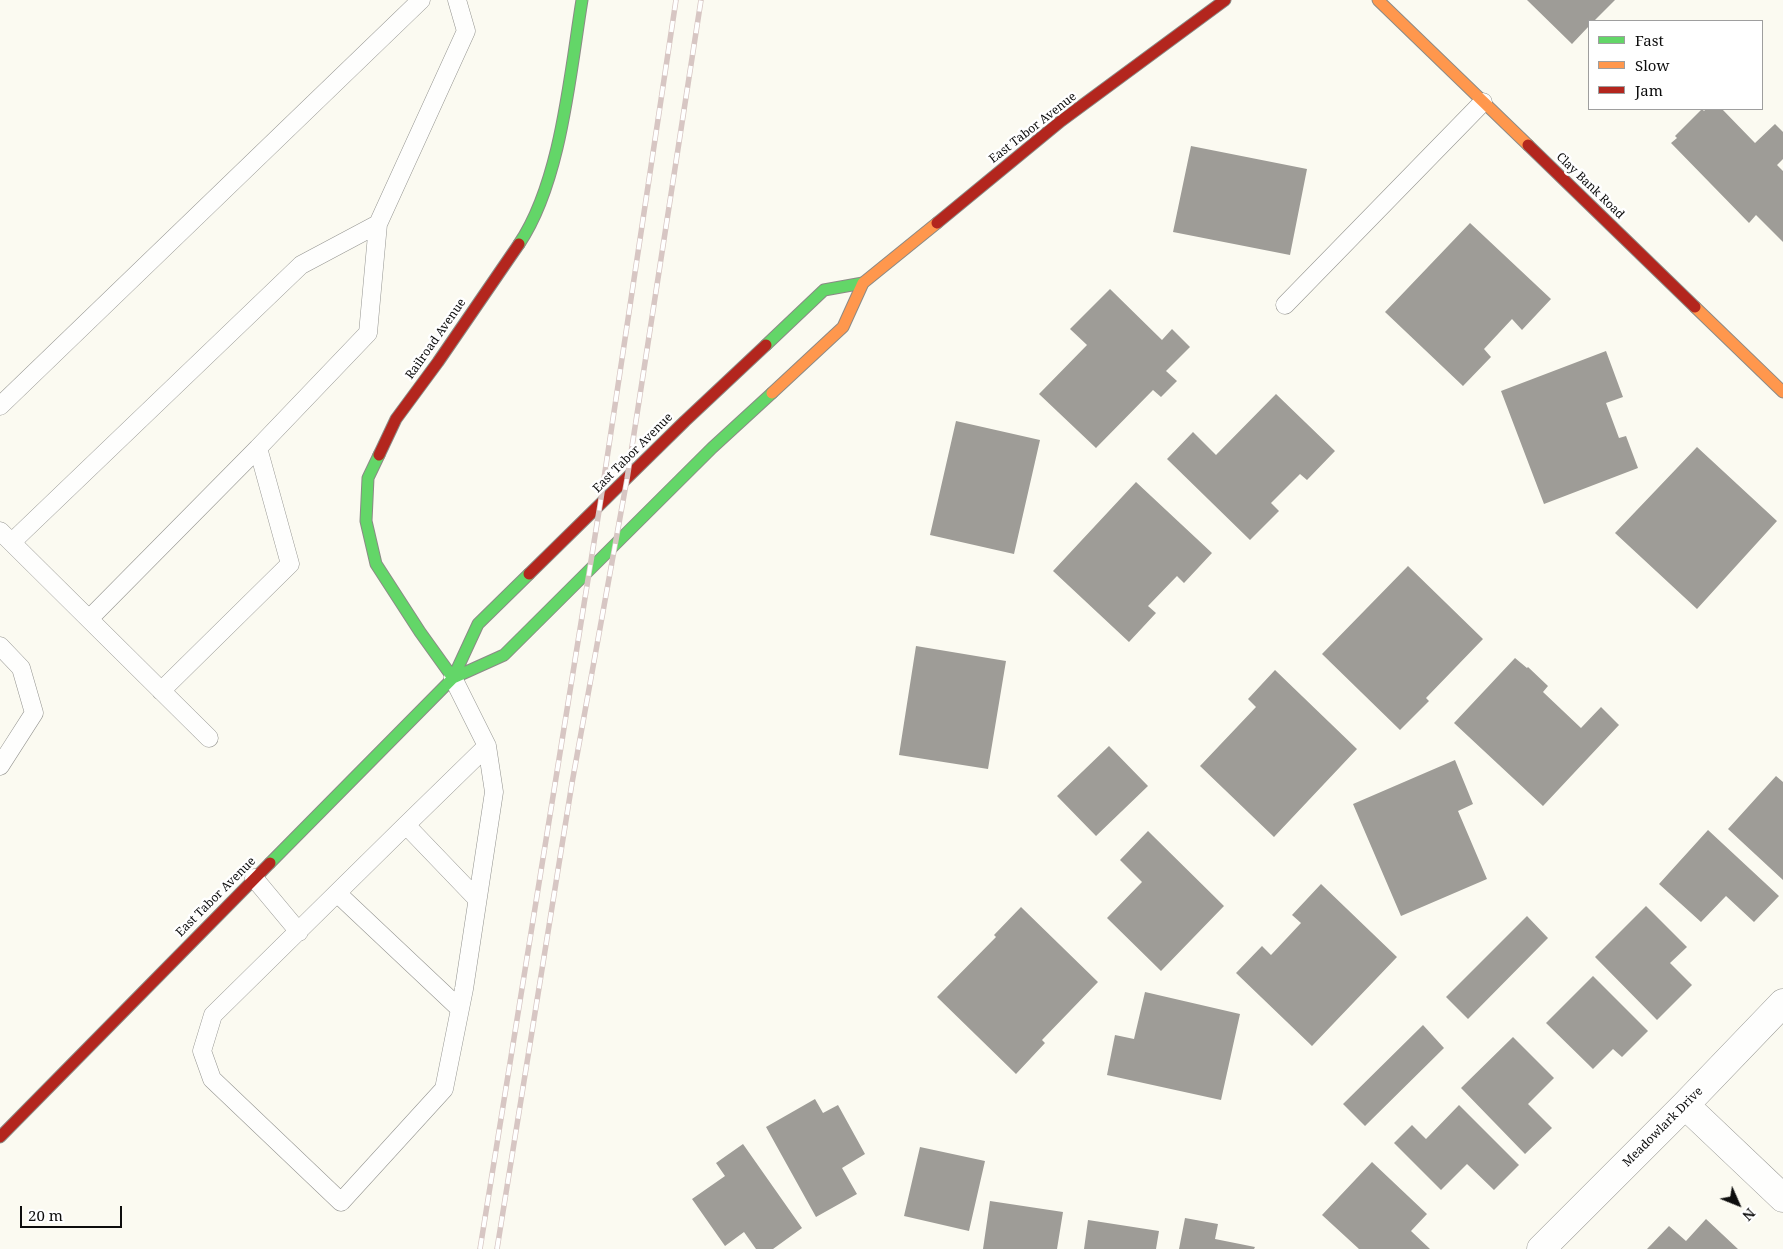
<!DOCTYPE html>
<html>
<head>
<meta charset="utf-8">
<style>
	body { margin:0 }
	#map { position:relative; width:1783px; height:1249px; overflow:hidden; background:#fbfaf1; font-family:"Noto Serif",serif }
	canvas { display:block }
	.legend { position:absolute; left:1588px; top:20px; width:175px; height:90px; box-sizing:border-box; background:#fff; border:1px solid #9e9e9e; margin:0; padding:6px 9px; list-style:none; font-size:15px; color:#0d0d0d }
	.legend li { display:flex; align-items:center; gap:10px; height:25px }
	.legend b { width:25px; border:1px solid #9e9e9e }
	.north { position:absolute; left:1713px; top:1179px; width:50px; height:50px; -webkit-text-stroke:4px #fff; paint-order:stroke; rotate:134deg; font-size:14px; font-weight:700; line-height:20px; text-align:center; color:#0d0d0d }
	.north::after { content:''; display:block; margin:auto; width:18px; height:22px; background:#0d0d0d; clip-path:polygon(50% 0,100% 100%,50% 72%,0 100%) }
	.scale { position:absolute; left:20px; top:1206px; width:102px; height:22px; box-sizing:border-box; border:2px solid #0d0d0d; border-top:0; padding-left:6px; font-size:15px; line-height:18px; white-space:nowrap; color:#0d0d0d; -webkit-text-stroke:4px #fff; paint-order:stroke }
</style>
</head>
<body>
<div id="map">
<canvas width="1783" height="1249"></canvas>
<ul class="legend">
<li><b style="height:6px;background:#63d668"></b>Fast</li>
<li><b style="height:6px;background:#ff974d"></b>Slow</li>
<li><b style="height:6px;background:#b3261e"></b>Jam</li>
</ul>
<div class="north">N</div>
<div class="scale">20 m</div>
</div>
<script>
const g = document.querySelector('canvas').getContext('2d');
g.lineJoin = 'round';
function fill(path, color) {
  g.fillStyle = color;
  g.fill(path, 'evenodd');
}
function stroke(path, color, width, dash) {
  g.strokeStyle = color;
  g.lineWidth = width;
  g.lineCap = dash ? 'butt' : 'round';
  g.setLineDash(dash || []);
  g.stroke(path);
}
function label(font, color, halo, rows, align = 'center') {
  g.font = font + ' "Noto Serif",serif';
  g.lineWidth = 5;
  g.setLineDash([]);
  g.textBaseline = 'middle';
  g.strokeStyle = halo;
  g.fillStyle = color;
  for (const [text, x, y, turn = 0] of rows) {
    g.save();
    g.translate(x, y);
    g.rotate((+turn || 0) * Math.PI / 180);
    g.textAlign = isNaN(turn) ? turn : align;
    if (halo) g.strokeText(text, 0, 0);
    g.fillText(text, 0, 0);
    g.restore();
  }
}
fill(new Path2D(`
	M1527,0H1615L1594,21H1589V26L1572,44Z
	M1702,109L1704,111L1706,109H1722L1755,143L1775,124L1783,132V159L1777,165L1783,171V242L1756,215L1749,223L1671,143L1677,138L1675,136Z
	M1191,146L1307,169L1290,255L1173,232Z
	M1470,223L1551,299L1522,330L1512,319L1484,349L1491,357L1463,386L1385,312Z
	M1110,289L1162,340L1172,329L1190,347L1166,371L1177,381L1161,397L1153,390L1096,448L1039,394L1087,345L1070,329Z
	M1606,351L1623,397L1606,403L1619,438L1626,436L1638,468L1544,504L1501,391Z
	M1276,394L1335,451L1307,480L1300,474L1271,503L1279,511L1250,540L1167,459L1193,432L1216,455Z
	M956,421L1040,440L1014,554L930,535Z
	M1697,447L1777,521L1697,609L1615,533Z
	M1136,482L1212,553L1184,583L1177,576L1148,606L1156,613L1129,642L1053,571Z
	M1408,566L1483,639L1426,698L1429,701L1400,730L1322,654Z
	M916,646L1006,661L988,769L899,755Z
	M1515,658L1527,668L1528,667L1548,686L1543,692L1581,728L1601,707L1619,725L1543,806L1454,723Z
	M1275,670L1357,749L1274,837L1200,766L1256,707L1248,699Z
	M1109,746L1148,786L1096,836L1057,796Z
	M1455,760L1473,804L1458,811L1487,879L1401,916L1353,804Z
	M1776,776L1783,782V880L1728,829Z
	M1708,830L1779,896L1754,922L1726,896L1701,922L1659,884Z
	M1148,831L1224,906L1161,971L1107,918L1142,882L1120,860Z
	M1321,884L1397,957L1312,1046L1236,973L1262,946L1271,955L1301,923L1292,915Z
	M1646,906L1687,947L1670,963L1692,985L1657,1020L1595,957Z
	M1021,907L1098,982L1042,1040L1045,1043L1016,1074L937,997L996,937L994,935Z
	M1527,916L1548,938L1468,1019L1446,997Z
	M1593,976L1648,1031L1622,1057L1613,1049L1593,1069L1546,1023Z
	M1145,992L1240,1014L1221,1100L1107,1075L1115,1035L1134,1039Z
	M1423,1025L1444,1048L1365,1126L1343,1104Z
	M1513,1037L1554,1078L1528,1104L1552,1128L1525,1154L1461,1088Z
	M815,1099L823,1113L838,1105L865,1154L842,1168L857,1194L816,1217L766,1127Z
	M1459,1105L1519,1165L1494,1190L1467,1164L1441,1190L1394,1143L1412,1125L1426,1139Z
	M743,1144L802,1228L773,1249H756L744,1232L725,1246L692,1199L725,1176L716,1163Z
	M920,1147L985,1161L969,1231L904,1216Z
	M1372,1162L1427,1214L1411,1231L1430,1249H1359L1322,1215Z
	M990,1201L1063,1212L1057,1249H983Z
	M1185,1218L1218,1224L1215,1239L1255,1247L1254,1249H1179Z
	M1706,1219L1738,1249H1647L1669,1226L1686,1241Z
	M1088,1220L1159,1231L1156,1249H1084Z`), '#9e9c97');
const lane = new Path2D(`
	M1285,305L1483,102
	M0,406L421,0
	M0,531L209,738
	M12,542L301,265L378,224
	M89,619L258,448
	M0,646L21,668L34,713L0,766
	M161,691L290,564L258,448L368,333L378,224L466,31L457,0
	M406,825L213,1015L202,1051L212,1079L341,1202L444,1089L464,989L494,792L487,746L453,678
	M254,878L299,932
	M338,894L460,1009
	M477,899L406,825L487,746`);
const street = new Path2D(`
	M1685,1105L1783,1198
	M1541,1249L1685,1105L1783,1003`);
const fast = new Path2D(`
	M519,244C561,182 570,74 582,0
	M766,345L824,290L863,283
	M379,455L368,478L366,521L376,564L420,632L453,678
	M453,678L504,655L712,448L772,393
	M270,863L453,678L478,624L529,574`);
const slow = new Path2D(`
	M1378,0L1528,145
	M1695,307L1783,392
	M772,393L843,327L863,283L937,223`);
const jam = new Path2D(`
	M1528,145L1695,307
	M937,223L1061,121L1225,0
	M379,455L396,419L438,362L519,244
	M529,574L685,421L766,345
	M0,1137L270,863`);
stroke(lane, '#949490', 19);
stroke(street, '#949490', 29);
stroke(fast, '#8b8a86', 13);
stroke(slow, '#8b8a86', 13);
stroke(jam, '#8b8a86', 13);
stroke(lane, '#fefefd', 18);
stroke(street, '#fefefd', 28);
stroke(fast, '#63d668', 11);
stroke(slow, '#ff974d', 11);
stroke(jam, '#b3261e', 11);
const rail = new Path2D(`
	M480,1249L600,505L676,0
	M497,1249L572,783L627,479L701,0`);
stroke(rail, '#d7c6c3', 5.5);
stroke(rail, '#fff', 4, [11]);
label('12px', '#0d0d0d', '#fff', [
	["East Tabor Avenue",1033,128,-38],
	["Clay Bank Road",1590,186,44],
	["Railroad Avenue",436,339,-55],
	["East Tabor Avenue",633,453,-45],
	["East Tabor Avenue",216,897,-45],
	["Meadowlark Drive",1663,1127,-45]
]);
</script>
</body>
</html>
